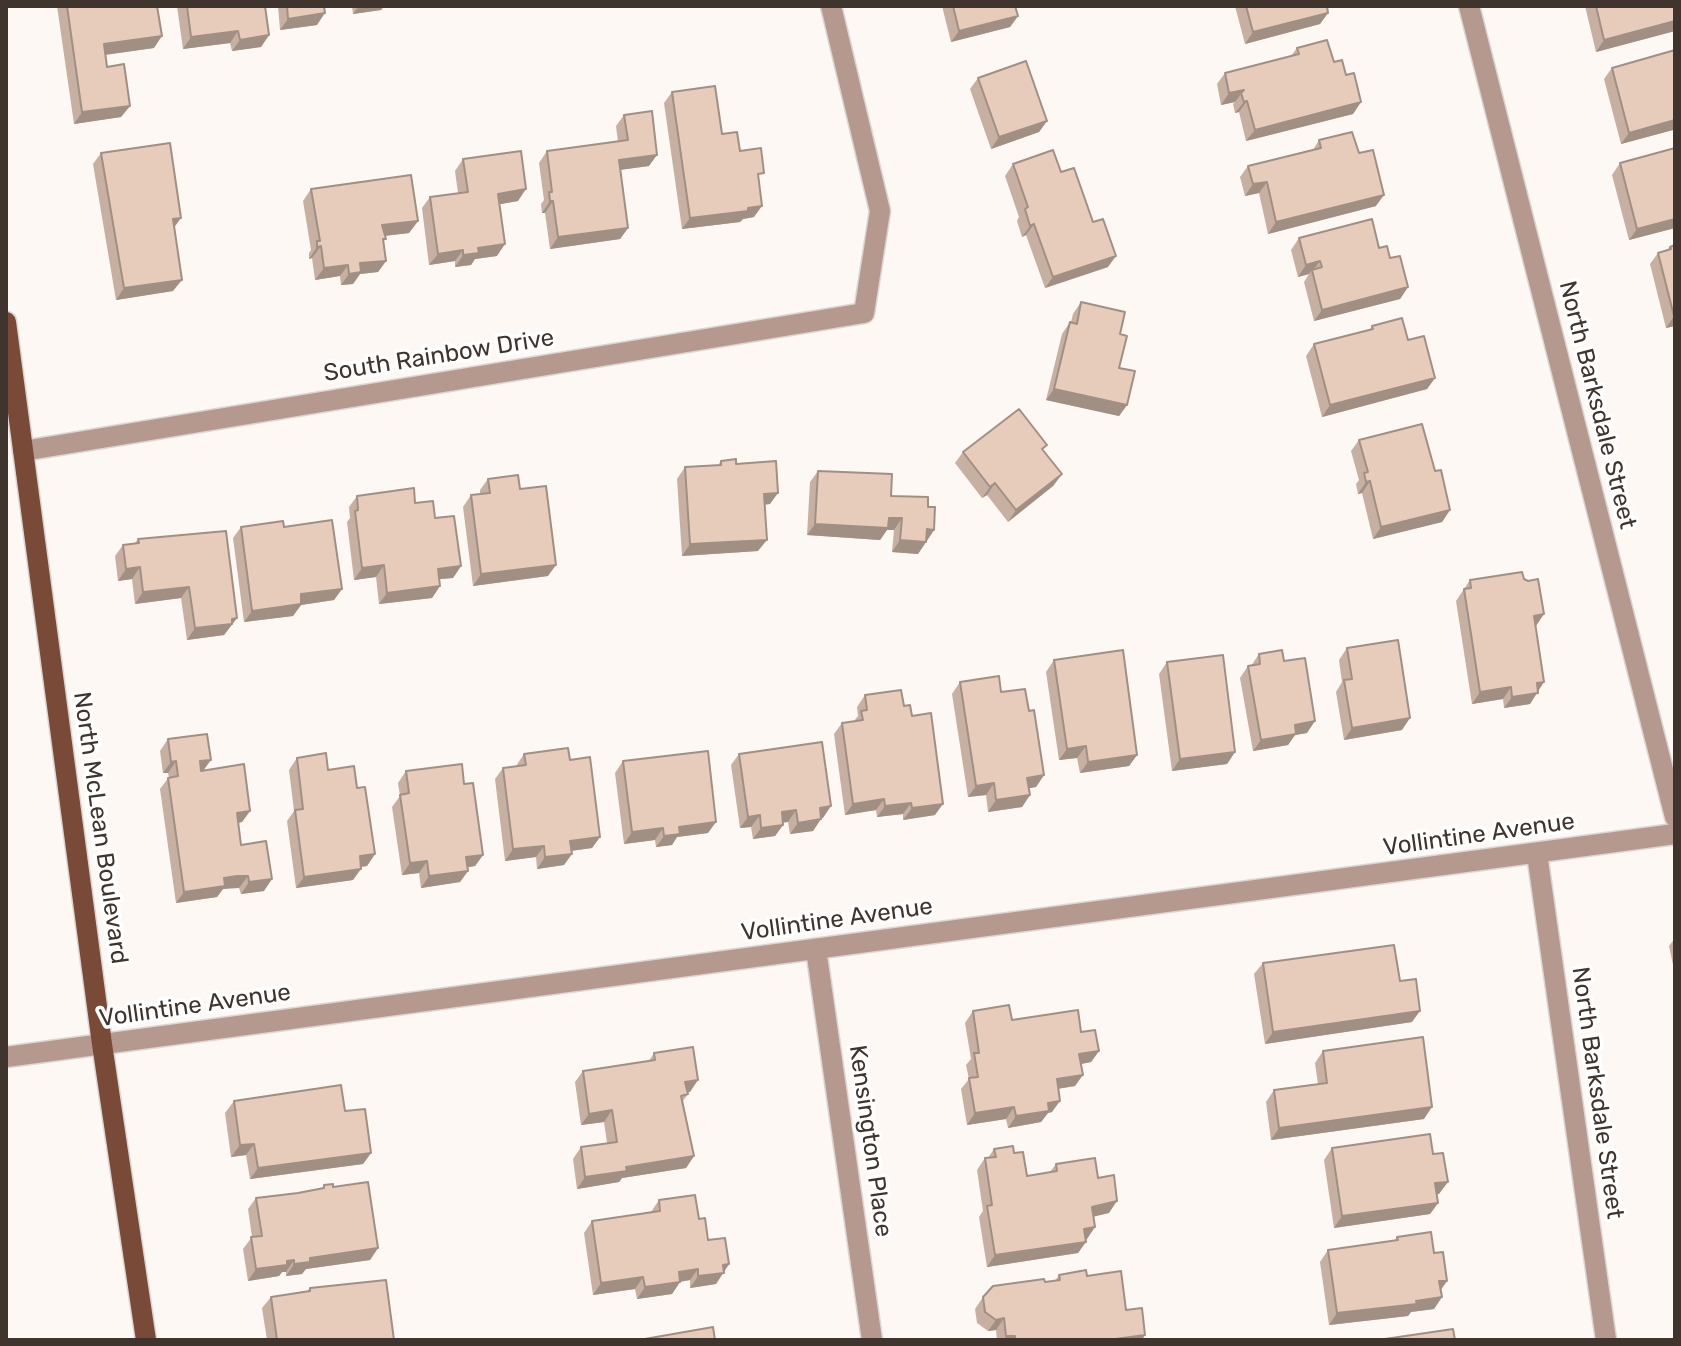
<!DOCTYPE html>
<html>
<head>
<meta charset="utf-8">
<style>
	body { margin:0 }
	#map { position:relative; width:1681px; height:1346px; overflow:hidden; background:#fef8f5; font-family:Rubik,sans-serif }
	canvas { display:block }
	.frame { position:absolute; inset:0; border:8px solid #3f342e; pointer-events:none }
</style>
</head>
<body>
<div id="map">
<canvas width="1681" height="1346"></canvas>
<div class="frame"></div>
</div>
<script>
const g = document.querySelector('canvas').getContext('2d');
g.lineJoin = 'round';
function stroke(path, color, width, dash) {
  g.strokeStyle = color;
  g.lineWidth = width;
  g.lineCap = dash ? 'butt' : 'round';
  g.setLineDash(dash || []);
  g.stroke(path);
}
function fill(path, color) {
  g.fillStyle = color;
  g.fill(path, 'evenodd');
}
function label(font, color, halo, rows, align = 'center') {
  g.font = font + ' Rubik,sans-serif';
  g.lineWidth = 7;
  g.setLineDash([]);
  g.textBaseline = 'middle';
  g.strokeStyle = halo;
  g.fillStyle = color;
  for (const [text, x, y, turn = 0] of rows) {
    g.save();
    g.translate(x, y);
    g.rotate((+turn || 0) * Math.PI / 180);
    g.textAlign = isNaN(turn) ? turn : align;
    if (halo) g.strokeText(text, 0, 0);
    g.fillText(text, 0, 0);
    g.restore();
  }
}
const minor = new Path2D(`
	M1469,6L1675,817
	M23,451L864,313L880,211L831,6
	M1537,854L1606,1340
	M816,949L872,1340
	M6,1057L1675,834`);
const major = new Path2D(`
	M6,322L102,1044L146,1340`);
stroke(minor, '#dcd5d1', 23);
stroke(major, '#dcd5d1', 23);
stroke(minor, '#b6998e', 20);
stroke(major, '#794a37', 20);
fill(new Path2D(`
	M57,6H157L154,48L105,55L107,67L130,106L121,117L74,124Z
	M177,6H265L269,35L261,47L232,51L230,43L183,49Z
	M278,6H324L317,25L280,30Z
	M352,6H384L381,10L353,14Z
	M942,6H1015L1018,16L1010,27L951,42Z
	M1235,6H1327L1328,13L1320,24L1245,44Z
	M1585,6H1675V31L1596,52Z
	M1297,48L1334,62L1346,75L1361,102L1353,114L1246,141L1239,112L1235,113L1233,104L1235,102L1221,105L1217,84L1225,73L1291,56Z
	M1675,50V132H1674L1673,130L1621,144L1604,79L1612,68Z
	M978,78L1047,121L1039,132L991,149L970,89Z
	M672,92L722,134L740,151L759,180L754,217L743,219L740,222L682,229L664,103Z
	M624,115L649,166L620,170L628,228L620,239L550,249L545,213H542L541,204L544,200L539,163L547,151L618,142L616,126Z
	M1319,140L1359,153L1376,206L1268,234L1259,193L1245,196L1240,177L1248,166L1313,150Z
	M1675,148V228L1629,240L1612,175L1620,163Z
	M101,153L174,227L173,291L116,300L93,164Z
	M463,159L518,201L500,204L497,256L475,259L471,265L455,267V261L429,265L422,208L430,197L458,193L455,171Z
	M1013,164L1061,172L1108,267L1045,288L1026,235L1022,237L1017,221L1019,217L1005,176Z
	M311,189L418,221L409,233L385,236L384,242L386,261L378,272L360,274L353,284L341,285L340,276L315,280L312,258L309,259V253L311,250L303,201Z
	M1299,238L1379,248L1390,258L1408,287L1400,299L1314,321L1304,282L1309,274L1298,277L1291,250Z
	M1675,245V326L1666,328L1650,264L1658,253L1667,250L1670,247Z
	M1081,302L1120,334L1119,368L1127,405L1119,416L1046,400L1062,334L1070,322H1071L1073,314Z
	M1372,326L1408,340L1435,378L1427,389L1322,417L1306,356L1314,344L1369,330Z
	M1359,440L1435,471L1450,510L1442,522L1373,539L1362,493L1358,494L1356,484L1359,480L1351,451Z
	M1043,450L1062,474L1053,486L1008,522L987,495L982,498L955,463L963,452Z
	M721,461L770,504L764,505L758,551L682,556L677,479L685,467L718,465Z
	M818,471L928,507L934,530L918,554L892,552L894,530H887L880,540L807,535L810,482Z
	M488,479L520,489L548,576L473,586L463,507L471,495L480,494V490Z
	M357,496L415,503L435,518L461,566L453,578L439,579L440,586L432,598L379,604L376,577L354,580L347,522L350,518L349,507Z
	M241,527H284L342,589L334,600L301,605L293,616L244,622L233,538Z
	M138,539L237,618L224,635L187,640L181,598L135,604L132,579L118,581L115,556L123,545L135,543Z
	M1524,579L1528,581L1536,626L1538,691L1530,704L1504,708L1503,699L1472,704L1456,601L1470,580Z
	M1347,648L1402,730L1344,740L1336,692L1342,682L1339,660Z
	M1259,654L1284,661L1307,733L1295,735L1288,745L1253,751L1240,678L1248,666H1251Z
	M1054,660L1137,755L1129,766L1080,773L1077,758L1059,760L1046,672Z
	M1167,662L1235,752L1227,764L1172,771L1159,674Z
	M960,682L1001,692L1029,711L1044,775L1036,787L1028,788L1030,795L1022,807L988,812L986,795L968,797L952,694Z
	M865,695L904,706L912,716L935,815L903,820V814L877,817L876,810L845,815L834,734L842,723L854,721L858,716L857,707Z
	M168,739L250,811L242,822L238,823L241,845L264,891L241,894L239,888H229L223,889L217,897L176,903L160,789L169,777L168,773H163L160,751Z
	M524,754L570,760L600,837L592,848L571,851L564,865L537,869L536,857L505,861L495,779L503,768L516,766Z
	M739,754L823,818H821L813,831L790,834L788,822H783V825L775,836L753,839L751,827L740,828L731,765Z
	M297,758L328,770L357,788L375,854L367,866L361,867L353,880L296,888L287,821L294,811L289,770Z
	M623,761L708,833L677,837L672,845L656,847L655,840L624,844L615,773Z
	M406,771L464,784L483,855L475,866L468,867V871L460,882L421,888L419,873L402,875L392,807L400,796L398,783Z
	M1675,938V974L1669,946Z
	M1263,963L1400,981L1412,1022L1265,1044L1254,974Z
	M973,1011L1012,1020L1081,1032L1099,1051L1091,1062L1081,1064L1075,1086L1058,1089L1052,1112L1048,1113L1041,1122L1008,1128L1006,1119L967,1125L961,1089L969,1079L966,1065L971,1059L965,1023Z
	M1323,1051L1424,1119L1271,1140L1266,1102L1274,1090L1318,1084L1315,1063Z
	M654,1053L690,1092H687L688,1094L683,1101L694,1156L686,1168L622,1178L619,1182L577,1189L573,1159L581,1147L607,1143L604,1122L581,1125L575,1082L583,1071L649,1061Z
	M234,1101L345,1111L371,1153L363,1164L250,1179L246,1155L231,1157L225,1113Z
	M1332,1148L1439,1194H1437L1438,1203L1430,1214L1334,1228L1324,1160Z
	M994,1149L1014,1153L1027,1176L1050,1172L1056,1164L1098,1178L1109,1213L1093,1216L1087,1239L1078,1253L987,1267L979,1217L983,1211L977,1170L985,1158H988Z
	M324,1185L333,1187L378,1248L370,1260L306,1269L302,1274L286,1276V1272H282L279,1276L248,1281L243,1249L252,1237L248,1209L256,1198L298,1193L322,1189Z
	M659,1200L699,1219L708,1240L729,1264L716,1284L690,1288V1280L680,1282L672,1294L637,1299L635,1289L593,1295L584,1233L592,1221L651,1212Z
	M1397,1237L1434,1253L1447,1281L1441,1290L1442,1297L1434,1309L1411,1312L1408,1316L1329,1325L1320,1262L1328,1250L1395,1240Z
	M1059,1275L1087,1276L1126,1310L1142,1340H997L996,1330L988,1331L977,1323L975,1309L983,1297L1055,1281Z
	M310,1288L394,1340H267L262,1308L271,1297L307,1291Z`), '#c7afa2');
fill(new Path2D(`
	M359,6H384L381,10L353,14Z
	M325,13L317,25L280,30L288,19Z
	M1328,13L1320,24L1245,44L1253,32Z
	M1018,16L1010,27L951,42L959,31Z
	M1675,21V31L1596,52L1604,40Z
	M238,31L230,43L183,49L191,37Z
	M269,35L261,47L232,51L240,40Z
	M162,36L154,48L96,56L104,44Z
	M1244,90L1235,102L1221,105L1229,93Z
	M1247,101L1239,112L1235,113L1244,102Z
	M1361,102L1353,114L1246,141L1255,130Z
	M130,106L121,117L74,124L82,112Z
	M1675,120V128L1673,130L1621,144L1629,133Z
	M1047,121L1039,132L991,149L999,137Z
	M657,155L649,166L611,171L619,160Z
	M1267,182L1259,193L1245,196L1253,184Z
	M526,189L518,201L490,206L498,194Z
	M1384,195L1376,206L1268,234L1276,222Z
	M550,201H553L545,213H542Z
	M762,206L754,217L743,219L740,222L682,229L690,218Z
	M181,218L173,229V219Z
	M1675,219V228L1629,240L1637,229Z
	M418,221L409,233L374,237L382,225Z
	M1034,224L1026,235L1022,237L1030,226Z
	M628,228L620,239L550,249L558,237Z
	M505,244L497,256L475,259L471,265L455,267L463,255L478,248Z
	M321,246L312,258L309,259L317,247Z
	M463,250L455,261L429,265L438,254Z
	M1116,256L1108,267L1045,288L1053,277Z
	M386,261L378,272L360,274L353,284L341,285L349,274L360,263Z
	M1320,261L1312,272V270L1309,274L1298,277L1306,265Z
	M348,265L340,276L315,280L324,268Z
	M182,280L173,291L116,300L124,288Z
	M1408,287L1400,299L1314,321L1322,310Z
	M1674,316L1675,326L1666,328Z
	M1435,378L1427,389L1322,417L1330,405Z
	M1054,389L1127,405L1119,416L1046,400Z
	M1062,474L1053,486L1008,522L1016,510Z
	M1370,481L1362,493L1358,494L1366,482Z
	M995,483L987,495L982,498L990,487Z
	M778,493L770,504L756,505L764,494Z
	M1450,510L1442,522L1373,539L1381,527Z
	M889,518H902L894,530H887L880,540L807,535L815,524Z
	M927,529L934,530L926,542Z
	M767,540L758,551L682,556L690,544Z
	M900,540L926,542L918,554L892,552Z
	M384,565L376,577L354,580L362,568Z
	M556,565L548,576L473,586L481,574Z
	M461,566L453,578L430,580L438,569Z
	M140,567L132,579L118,581L126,569Z
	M440,586L432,598L379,604L387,593Z
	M189,587L181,598L135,604L143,592Z
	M342,589L334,600L301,605L293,616L244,622L252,611L301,594Z
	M1544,614L1536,626L1526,627L1534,616Z
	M237,618L224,635L187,640L195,628Z
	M1544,682L1530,704L1504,708L1512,697L1537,683Z
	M1511,687L1503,699L1472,704L1480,692Z
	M1410,718L1402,730L1344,740L1352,728Z
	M1315,721L1307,733L1295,735L1288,745L1253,751L1261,740L1295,725Z
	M1086,746L1077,758L1059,760L1067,749Z
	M1235,752L1227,764L1172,771L1180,759Z
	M1137,755L1129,766L1080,773L1088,762Z
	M211,760L203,771L192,773L200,761Z
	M176,761L168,773H163L171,762Z
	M1044,775L1036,787L1019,790L1027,778Z
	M994,783L986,795L968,797L976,786Z
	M1030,795L1022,807L988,812L996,800Z
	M884,799L876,810L845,815L853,804Z
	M911,803L903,814L877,817L885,806Z
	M943,804L935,815L903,820L912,808Z
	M831,806L823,818L812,820L820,808Z
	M796,810L788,822L774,824L782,812Z
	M250,811L242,822L228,825L237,813Z
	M760,815L751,827L740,828L748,817Z
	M821,819L813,831L790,834L798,823Z
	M716,822L708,833L677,837L672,845L656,847L664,836L679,827Z
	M783,825L775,836L753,839L761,828Z
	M663,828L655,840L624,844L632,832Z
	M600,837L592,848L562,852L570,841Z
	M544,846L536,857L505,861L513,849Z
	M375,854L367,866L351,868L360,856Z
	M572,854L564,865L537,869L545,857Z
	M483,855L475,866L458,869L466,857Z
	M427,861L419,873L402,875L410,863Z
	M361,869L353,880L296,888L304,877Z
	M468,871L460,882L421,888L429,876Z
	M237,876H248L239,888L223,889L217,897L176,903L184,892L224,878Z
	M272,879L264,891L241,894L249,882Z
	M1420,1011L1412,1022L1265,1044L1273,1032Z
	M1099,1051L1091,1062L1071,1066L1079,1054Z
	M1083,1075L1075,1086L1049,1090L1057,1079Z
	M698,1080L690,1092L677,1094L685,1082Z
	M1060,1101L1052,1112L1048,1113L1041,1122L1008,1128L1016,1116L1048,1103Z
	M1014,1107L1006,1119L967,1125L975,1113Z
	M1432,1107L1424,1119L1271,1140L1279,1128Z
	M612,1110L604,1122L581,1125L589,1114Z
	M254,1144L246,1155L231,1157L240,1145Z
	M371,1153L363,1164L250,1179L258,1168Z
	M694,1156L686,1168L622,1178L619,1182L577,1189L585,1177L626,1167Z
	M1448,1182L1439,1194L1427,1195L1435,1183Z
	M1117,1201L1109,1213L1084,1219L1092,1207Z
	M1438,1203L1430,1214L1334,1228L1342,1216Z
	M1095,1227L1087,1239L1076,1240L1084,1229Z
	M1086,1242L1078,1253L987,1267L995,1255Z
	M378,1248L370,1260L306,1269L302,1274L286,1276L294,1264L310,1258Z
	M294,1260L286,1272H282L279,1276L248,1281L256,1269Z
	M729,1264L716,1284L690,1288L698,1276L723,1265Z
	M698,1269L690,1280L671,1283L679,1272Z
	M643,1277L635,1289L593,1295L601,1283Z
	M1439,1281H1447L1439,1292Z
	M680,1282L672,1294L637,1299L645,1287Z
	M1442,1297L1434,1309L1411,1312L1408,1316L1329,1325L1337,1313Z
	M1004,1318L996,1330L988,1331L996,1320Z
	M1145,1335L1142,1340H1108Z
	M1006,1336H1015L1011,1340H1004Z`), '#a28f84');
const building = new Path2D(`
	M67,6H157L162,36L104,44L107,67L124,64L130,106L82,112Z
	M187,6H265L269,35L240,40L238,31L191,37Z
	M287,6H324L325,13L288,19Z
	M953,6H1015L1018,16L959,31Z
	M1246,6H1327L1328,13L1253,32Z
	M1596,6H1675V21L1604,40Z
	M1327,40L1334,62L1342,60L1346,75L1354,73L1361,102L1255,130L1247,101L1244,102L1241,93L1244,90L1229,93L1225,73L1299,54L1297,48Z
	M1675,50V120L1629,133L1612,68Z
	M1026,61L1047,121L999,137L978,78Z
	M715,86L722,134L737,132L740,151L761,148L764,173L758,174L762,206L748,208V211L690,218L672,92Z
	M652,111L657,155L619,160L628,228L558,237L553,201H550L549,192H552L547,151L628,140L624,115Z
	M1352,132L1359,153L1373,150L1384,195L1276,222L1267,182L1253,184L1248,166L1321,148L1319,140Z
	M170,143L181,218L173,219L182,280L124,288L101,153Z
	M1675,148V219L1637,229L1620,163Z
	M1053,150L1061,172L1074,168L1093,222L1103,219L1116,256L1053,277L1034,224L1030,226L1025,209L1028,207L1013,164Z
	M521,151L526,189L498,194L505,244L478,248L479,253L463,255V250L438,254L430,197L468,192L463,159Z
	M411,175L418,221L382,225L386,239H383L386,261L360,263L361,272L349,274L348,265L324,268L321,246L317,247V241H320L311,189Z
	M1372,219L1379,248L1387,246L1390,258L1400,256L1408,287L1322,310L1312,270L1322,267L1320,261L1306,265L1299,238Z
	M1675,245V316H1674L1658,253L1671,249L1670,247Z
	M1081,302L1125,312L1120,334L1127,336L1119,368L1135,371L1127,405L1054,389L1070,322L1077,324Z
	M1402,318L1408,340L1424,336L1435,378L1330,405L1314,344L1373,329L1372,326Z
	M1019,409L1047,445L1042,449L1062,474L1016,510L995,483L990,487L963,452Z
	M1422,424L1435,471L1441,470L1450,510L1381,527L1370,481L1366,482L1364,473L1368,472L1359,440Z
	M736,459V464L776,461L778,493L764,494L767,540L690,544L685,467L721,465V461Z
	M818,471L892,474L891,496L928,497V507H935L934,530L927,529L926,542L900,540L902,518H889L888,528L815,524Z
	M518,475L520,489L546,486L556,565L481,574L471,495L490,493L488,479Z
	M414,488L415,503L433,501L435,518L454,516L461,566L438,569L440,586L387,593L384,565L362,568L355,511L358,510L357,496Z
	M332,520L342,589L301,594V604L252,611L241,527L283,521L284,527Z
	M226,531L237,618L232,619V624L195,628L189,587L143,592L140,567L126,569L123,545L139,543L138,539Z
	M1522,572L1524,579L1528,581L1538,579L1544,614L1534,616L1544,682L1537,683L1538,693L1512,697L1511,687L1480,692L1464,589L1471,588L1470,580Z
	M1398,640L1410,718L1352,728L1344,680L1352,679L1347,648Z
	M1123,650L1137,755L1088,762L1086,746L1067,749L1054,660Z
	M1282,650L1284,661L1305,658L1315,721L1295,725L1296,734L1261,740L1248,666L1260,664L1259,654Z
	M1223,655L1235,752L1180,759L1167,662Z
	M999,676L1001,692L1025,689L1029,711L1034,710L1044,775L1027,778L1030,795L996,800L994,783L976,786L960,682Z
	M901,690L904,706L910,705L912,716L931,713L943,804L912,808L911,803L885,806L884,799L853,804L842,723L863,720L861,711L867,710L865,695Z
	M207,734L211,760L200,761L201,771L244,764L250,811L237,813L241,845L266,841L272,879L249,882L248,876H237L224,878L225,886L184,892L168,778L178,776L176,761L171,762L168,739Z
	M822,742L831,806L820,808L821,819L798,823L796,810L782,812L783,825L761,828L760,815L748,817L739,754Z
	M568,748L570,760L590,757L600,837L570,841L572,854L545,857L544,846L513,849L503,768L526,765L524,754Z
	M708,751L716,822L679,827L680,834L664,836L663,828L632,832L623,761Z
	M326,753L328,770L354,766L357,788L365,787L375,854L360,856L361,869L304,877L295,810L303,809L297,758Z
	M462,764L464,784L473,783L483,855L466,857L468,871L429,876L427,861L410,863L400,795L409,793L406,771Z
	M1394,945L1400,981L1416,979L1420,1011L1273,1032L1263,963Z
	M1009,1005L1012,1020L1078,1010L1081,1032L1095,1030L1099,1051L1079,1054L1083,1075L1057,1079L1060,1101L1048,1103L1049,1111L1016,1116L1014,1107L975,1113L969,1078L978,1077L974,1053H979L973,1011Z
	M1423,1037L1432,1107L1279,1128L1274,1090L1327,1083L1323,1051Z
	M693,1047L698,1080L685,1082L688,1094L681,1096L694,1156L626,1167L627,1171L585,1177L581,1147L617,1142L612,1110L589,1114L583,1071L655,1060L654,1053Z
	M341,1085L345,1111L365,1109L371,1153L258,1168L254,1144L240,1145L234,1101Z
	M1430,1134L1433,1154L1443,1153L1448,1182L1435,1183L1438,1203L1342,1216L1332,1148Z
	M1013,1146L1014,1153L1023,1152L1027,1176L1057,1171L1056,1164L1095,1158L1098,1178L1114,1175L1117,1201L1092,1207L1095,1227L1084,1229L1086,1242L995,1255L987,1206L992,1205L985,1158L996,1157L994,1149Z
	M368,1182L378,1248L310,1258V1262L294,1264V1260L287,1261V1265L256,1269L251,1237L262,1236L256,1198L298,1193L324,1188V1185L333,1184V1187Z
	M695,1195L699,1219L705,1218L708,1240L725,1238L729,1264L723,1265L724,1273L698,1276V1269L679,1272L680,1282L645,1287L643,1277L601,1283L592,1221L660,1211L659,1200Z
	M1431,1232L1434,1253L1443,1252L1447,1281H1439L1442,1297L1416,1301L1417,1304L1337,1313L1328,1250L1398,1240L1397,1237Z
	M1086,1270L1087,1276L1121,1271L1126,1310L1142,1308L1145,1335L1108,1340H1015V1336H1006L1004,1318L996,1320L985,1312L983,1297L993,1286L1044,1279L1045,1282L1060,1280L1059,1275Z
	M386,1280L394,1340H277L271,1297L310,1291V1288Z
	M713,1327L715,1340H639Z
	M1453,1329L1455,1340H1378Z`);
fill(building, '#e7ccbc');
stroke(building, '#a28f84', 2);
label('24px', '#3f342e', '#fff', [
	["South Rainbow Drive",439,356,-9],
	["North Barksdale Street",1597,405,76],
	["North McLean Boulevard",100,828,82],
	["Vollintine Avenue",1479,835,-8],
	["Vollintine Avenue",837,920,-8],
	["Vollintine Avenue",195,1006,-8],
	["North Barksdale Street",1597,1093,82],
	["Kensington Place",870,1141,82]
]);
</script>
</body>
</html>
